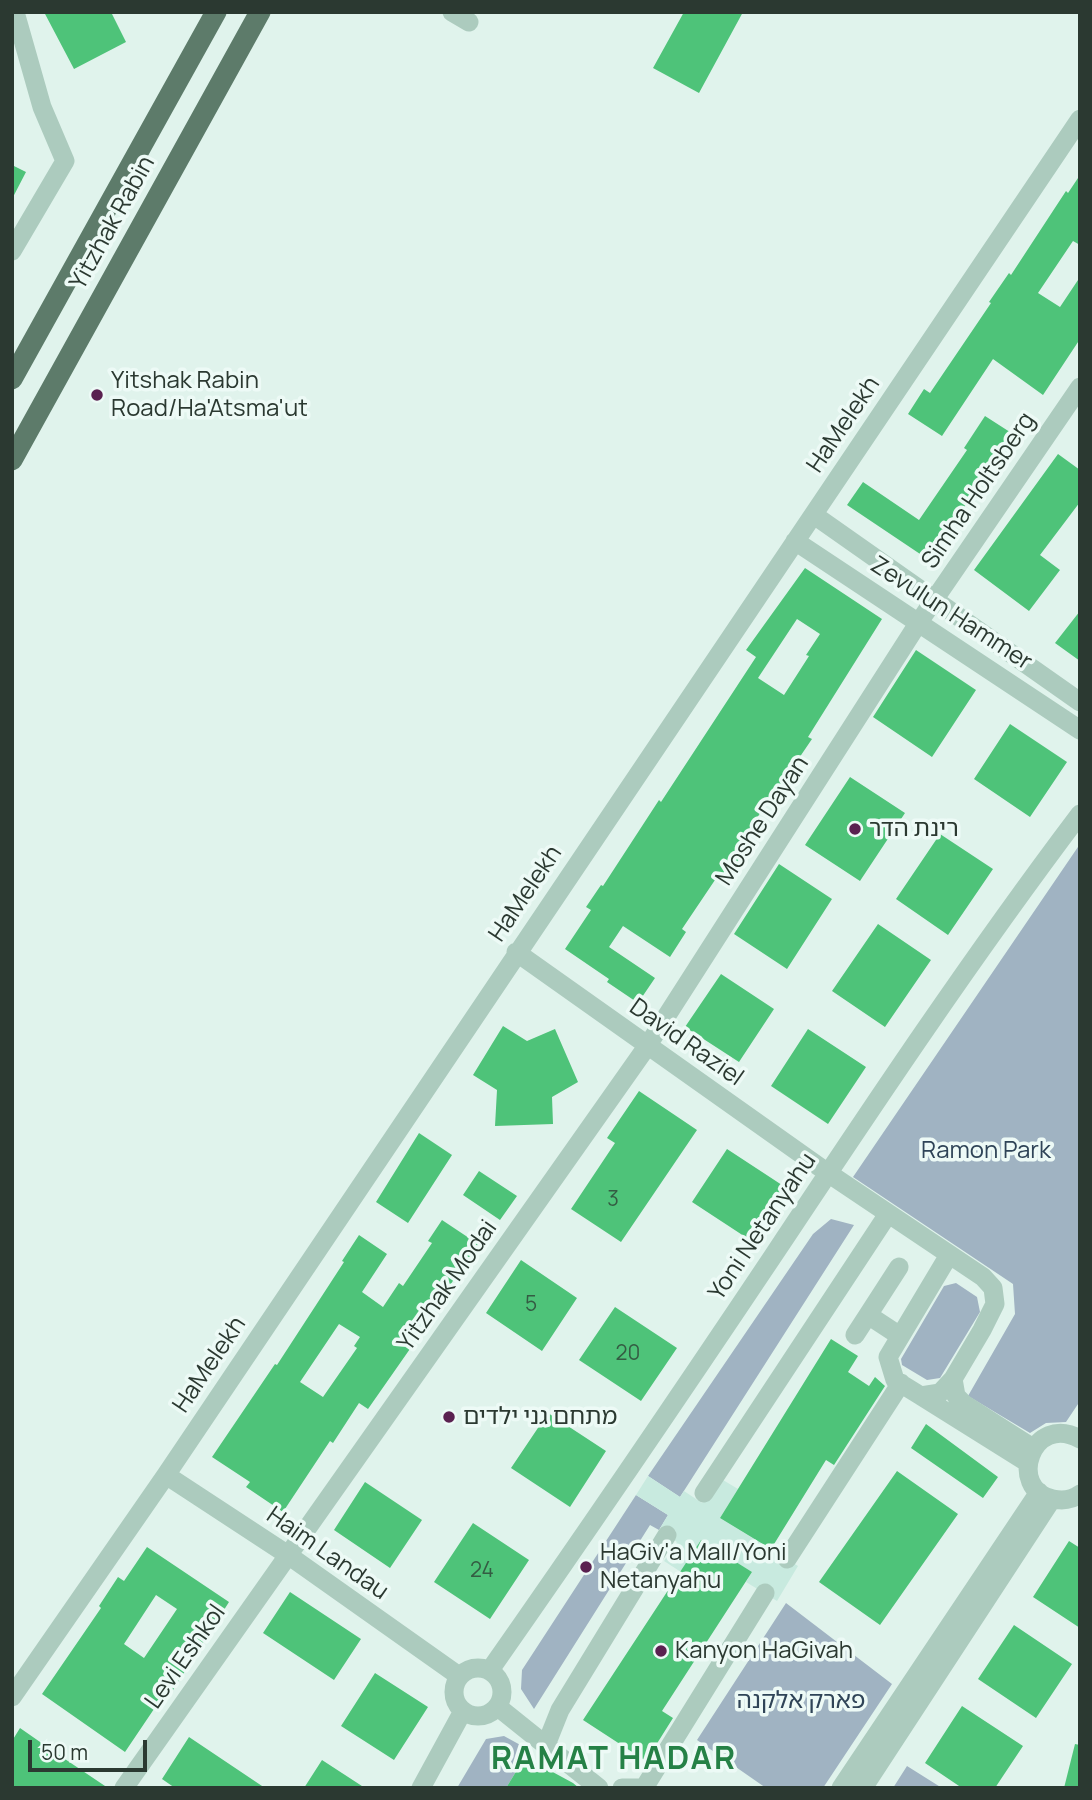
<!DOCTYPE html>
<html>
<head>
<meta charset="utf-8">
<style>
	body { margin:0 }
	#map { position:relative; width:1092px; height:1800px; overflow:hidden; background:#e0f3ec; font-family:Manrope,sans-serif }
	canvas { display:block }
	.frame { position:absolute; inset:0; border:14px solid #2b3931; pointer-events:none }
	.scale { position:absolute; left:28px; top:1740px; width:119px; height:32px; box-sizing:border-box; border:4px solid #2b3931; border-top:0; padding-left:9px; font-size:21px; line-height:24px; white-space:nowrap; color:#2b3931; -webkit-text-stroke:5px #edfaf6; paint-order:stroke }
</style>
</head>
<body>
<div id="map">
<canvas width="1092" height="1800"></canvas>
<div class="frame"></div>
<div class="scale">50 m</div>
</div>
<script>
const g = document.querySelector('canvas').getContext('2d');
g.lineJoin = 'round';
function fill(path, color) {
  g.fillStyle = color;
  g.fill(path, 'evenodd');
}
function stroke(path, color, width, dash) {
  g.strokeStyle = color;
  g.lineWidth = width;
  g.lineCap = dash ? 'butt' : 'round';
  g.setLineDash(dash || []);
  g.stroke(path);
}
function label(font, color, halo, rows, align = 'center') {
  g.font = font + ' Manrope,"Noto Sans Hebrew",sans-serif';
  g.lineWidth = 7;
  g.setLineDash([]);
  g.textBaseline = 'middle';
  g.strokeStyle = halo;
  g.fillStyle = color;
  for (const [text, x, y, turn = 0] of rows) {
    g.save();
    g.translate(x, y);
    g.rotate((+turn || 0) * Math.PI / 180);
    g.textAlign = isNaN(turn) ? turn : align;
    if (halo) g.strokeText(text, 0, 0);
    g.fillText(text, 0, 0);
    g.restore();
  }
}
fill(new Path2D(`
	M1080,844V1401L1066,1422L1046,1423L1030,1433L968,1396L1015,1314L1013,1284L853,1177Z
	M831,1219L854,1225L680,1497L648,1476L813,1234Z
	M956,1283L977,1297L980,1312L940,1378L927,1380L902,1365L901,1359L944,1286Z
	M636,1495L668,1515L659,1530L650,1525L534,1709L521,1689L522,1670Z
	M786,1603L892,1684L823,1788H766L697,1740Z
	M504,1736L524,1747L525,1757L506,1788H457L486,1739Z
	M907,1766L942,1788H893Z`), '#a0b3c2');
fill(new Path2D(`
	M648,1476L680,1497L684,1491L702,1503L718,1477L738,1489L720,1518L798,1566L777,1601L746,1582L752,1572L701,1540L681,1572L664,1561L677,1542L659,1530L668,1515L636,1495Z`), '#c8eadf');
fill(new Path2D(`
	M44,12H111L126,42L74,69Z
	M684,12H743L699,93L653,68Z
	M12,165L26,172L12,199Z
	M1080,175V245L1073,241L1038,293L1060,307L1080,277V339L1043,395L993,359L942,436L908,414L924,389L930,393L991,303L989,302L1009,273L1011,275L1066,191L1068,193Z
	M985,416L1013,434L929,560L847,505L863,482L919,520L967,450L964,448Z
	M1058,454L1080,470V502L1040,555L1060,570L1029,611L974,570Z
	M805,568L882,619L808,737L812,739L795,764L797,765L778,794L774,792L734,853L740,857L724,882L717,877L682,929L686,932L670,957L623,926L609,947L655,978L638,1003L607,982L609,979L565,949L591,910L586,907L601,885L603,886L659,800L661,802L756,657L746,650ZM797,619L820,634L806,655L809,656L784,695L758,678Z
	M1080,611V661L1055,643Z
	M916,650L976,690L932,757L873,717Z
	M1010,724L1067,762L1030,817L974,779Z
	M850,777L905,813L860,881L805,845Z
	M940,834L993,869L948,935L896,899Z
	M779,864L832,899L787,969L734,934Z
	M878,924L931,960L885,1027L832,991Z
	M721,974L774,1009L739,1062L685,1027Z
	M503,1026L527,1041L555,1029L578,1082L552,1097L553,1124L495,1126L497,1090L473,1075Z
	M808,1029L866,1067L828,1124L771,1086Z
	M639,1091L697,1130L621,1242L571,1209L615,1143L607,1138Z
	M419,1133L452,1155L408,1223L376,1202Z
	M727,1149L785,1187L750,1240L692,1202Z
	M479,1171L517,1196L500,1220L463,1195Z
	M442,1220L478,1244L442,1297L439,1295L407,1342L412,1346L368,1409L359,1403L333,1443L330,1441L283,1512L246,1487L250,1482L212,1457L275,1364L277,1365L344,1262L342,1261L359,1235L387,1254L362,1292L383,1307L399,1283L403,1286L432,1243L428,1241ZM339,1324L360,1337L354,1346L357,1348L323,1397L300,1382Z
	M521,1260L577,1298L542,1351L486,1313Z
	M615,1307L677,1348L641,1401L579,1360Z
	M831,1339L858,1356L848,1372L869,1386L875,1377L885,1386L834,1465L826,1460L771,1549L720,1518Z
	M548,1413L606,1451L570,1507L511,1468Z
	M926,1424L998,1477L983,1498L911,1448Z
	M897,1471L958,1514L880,1625L819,1582Z
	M365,1482L422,1520L390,1568L334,1530Z
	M473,1523L529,1560L490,1619L434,1582Z
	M701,1540L752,1572L662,1711L673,1718L646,1761L583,1720Z
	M1069,1541L1080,1548V1628L1033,1597Z
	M147,1547L229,1602L159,1712L154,1709L125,1752L42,1694L101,1608L99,1606L118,1577L124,1581ZM156,1595L177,1609L144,1658L124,1644Z
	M290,1592L361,1639L334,1680L263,1633Z
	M1014,1625L1072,1664L1036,1718L978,1679Z
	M375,1673L428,1707L394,1760L341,1726Z
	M962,1706L1023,1746L995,1788H962L925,1763Z
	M20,1728L53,1751L108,1788H12V1741Z
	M189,1737L265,1788H175L162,1779Z
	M1075,1744L1080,1745V1788H1064Z
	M525,1757L573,1783L579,1788H506Z
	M322,1760L365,1788H304Z`), '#4ec379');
stroke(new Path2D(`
	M452,12L469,22
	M12,251L65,161L42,107L15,12
	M814,515L1080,702
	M795,541L1080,730
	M516,952L828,1173L983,1277L993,1288L995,1304L982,1330L953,1379L940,1393L921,1396L895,1380L888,1357L949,1255
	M868,1315L899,1267
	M855,1335L868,1315L900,1336
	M953,1379L956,1396L964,1404L1033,1448
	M921,1396L1028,1463
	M1080,1439C1032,1412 1006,1489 1053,1499C1063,1501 1072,1500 1080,1494
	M166,1475L288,1555L459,1676
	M704,1493L888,1214
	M787,1559L901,1383
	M454 1692a24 24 0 1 1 48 0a24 24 0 1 1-48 0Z
	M490,1670C586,1533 680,1395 773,1256C872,1107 972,957 1080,814
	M12,1697L166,1475L1080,119
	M498,1707L599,1788
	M546,1745L560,1710L667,1535
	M124,1788L648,1045L919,622L1080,387
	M421,1788L463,1711
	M622,1788H640
	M644,1788L765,1593
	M841,1788L1039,1492
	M863,1788L1052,1499`), '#accbbe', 19);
stroke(new Path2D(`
	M12,379L216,12
	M12,460L260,12`), '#5d7b6a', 21);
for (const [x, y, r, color] of [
	[97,395,7,"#5a2150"],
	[855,829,7,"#5a2150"],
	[449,1417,7,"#5a2150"],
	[586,1567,7,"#5a2150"],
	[661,1651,7,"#5a2150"]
]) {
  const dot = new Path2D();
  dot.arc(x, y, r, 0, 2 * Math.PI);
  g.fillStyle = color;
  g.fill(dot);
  stroke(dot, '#edfaf6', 2.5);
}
label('21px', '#345c43', null, [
	["3",613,1200],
	["5",531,1305],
	["20",628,1354],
	["24",482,1571]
]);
label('24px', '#2b3931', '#edfaf6', [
	["Yitzhak Rabin",113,223,-61],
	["HaMelekh",844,425,-56],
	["Simha Holtsberg",979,491,-56],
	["Zevulun Hammer",951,614,33],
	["Moshe Dayan",763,821,-57],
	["HaMelekh",526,894,-56],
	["David Raziel",686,1043,35],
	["Yoni Netanyahu",763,1227,-56],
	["Yitzhak Modai",448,1286,-55],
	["HaMelekh",210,1365,-56],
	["Haim Landau",327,1554,35],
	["Levi Eshkol",186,1657,-55]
]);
label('24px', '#2b3931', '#edfaf6', [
	["Yitshak Rabin",111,381],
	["Road/Ha'Atsma'ut",111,409],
	["רינת הדר",869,829],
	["מתחם גני ילדים",463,1417],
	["HaGiv'a Mall/Yoni",600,1553],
	["Netanyahu",600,1581],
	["Kanyon HaGivah",675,1651]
], 'left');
label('24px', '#2f4457', '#edfaf6', [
	["Ramon Park",986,1151],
	["פארק אלקנה",801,1701]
]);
g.letterSpacing = '2px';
label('bold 32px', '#258146', '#edfaf6', [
	["RAMAT HADAR",614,1760]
]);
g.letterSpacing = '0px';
</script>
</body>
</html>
